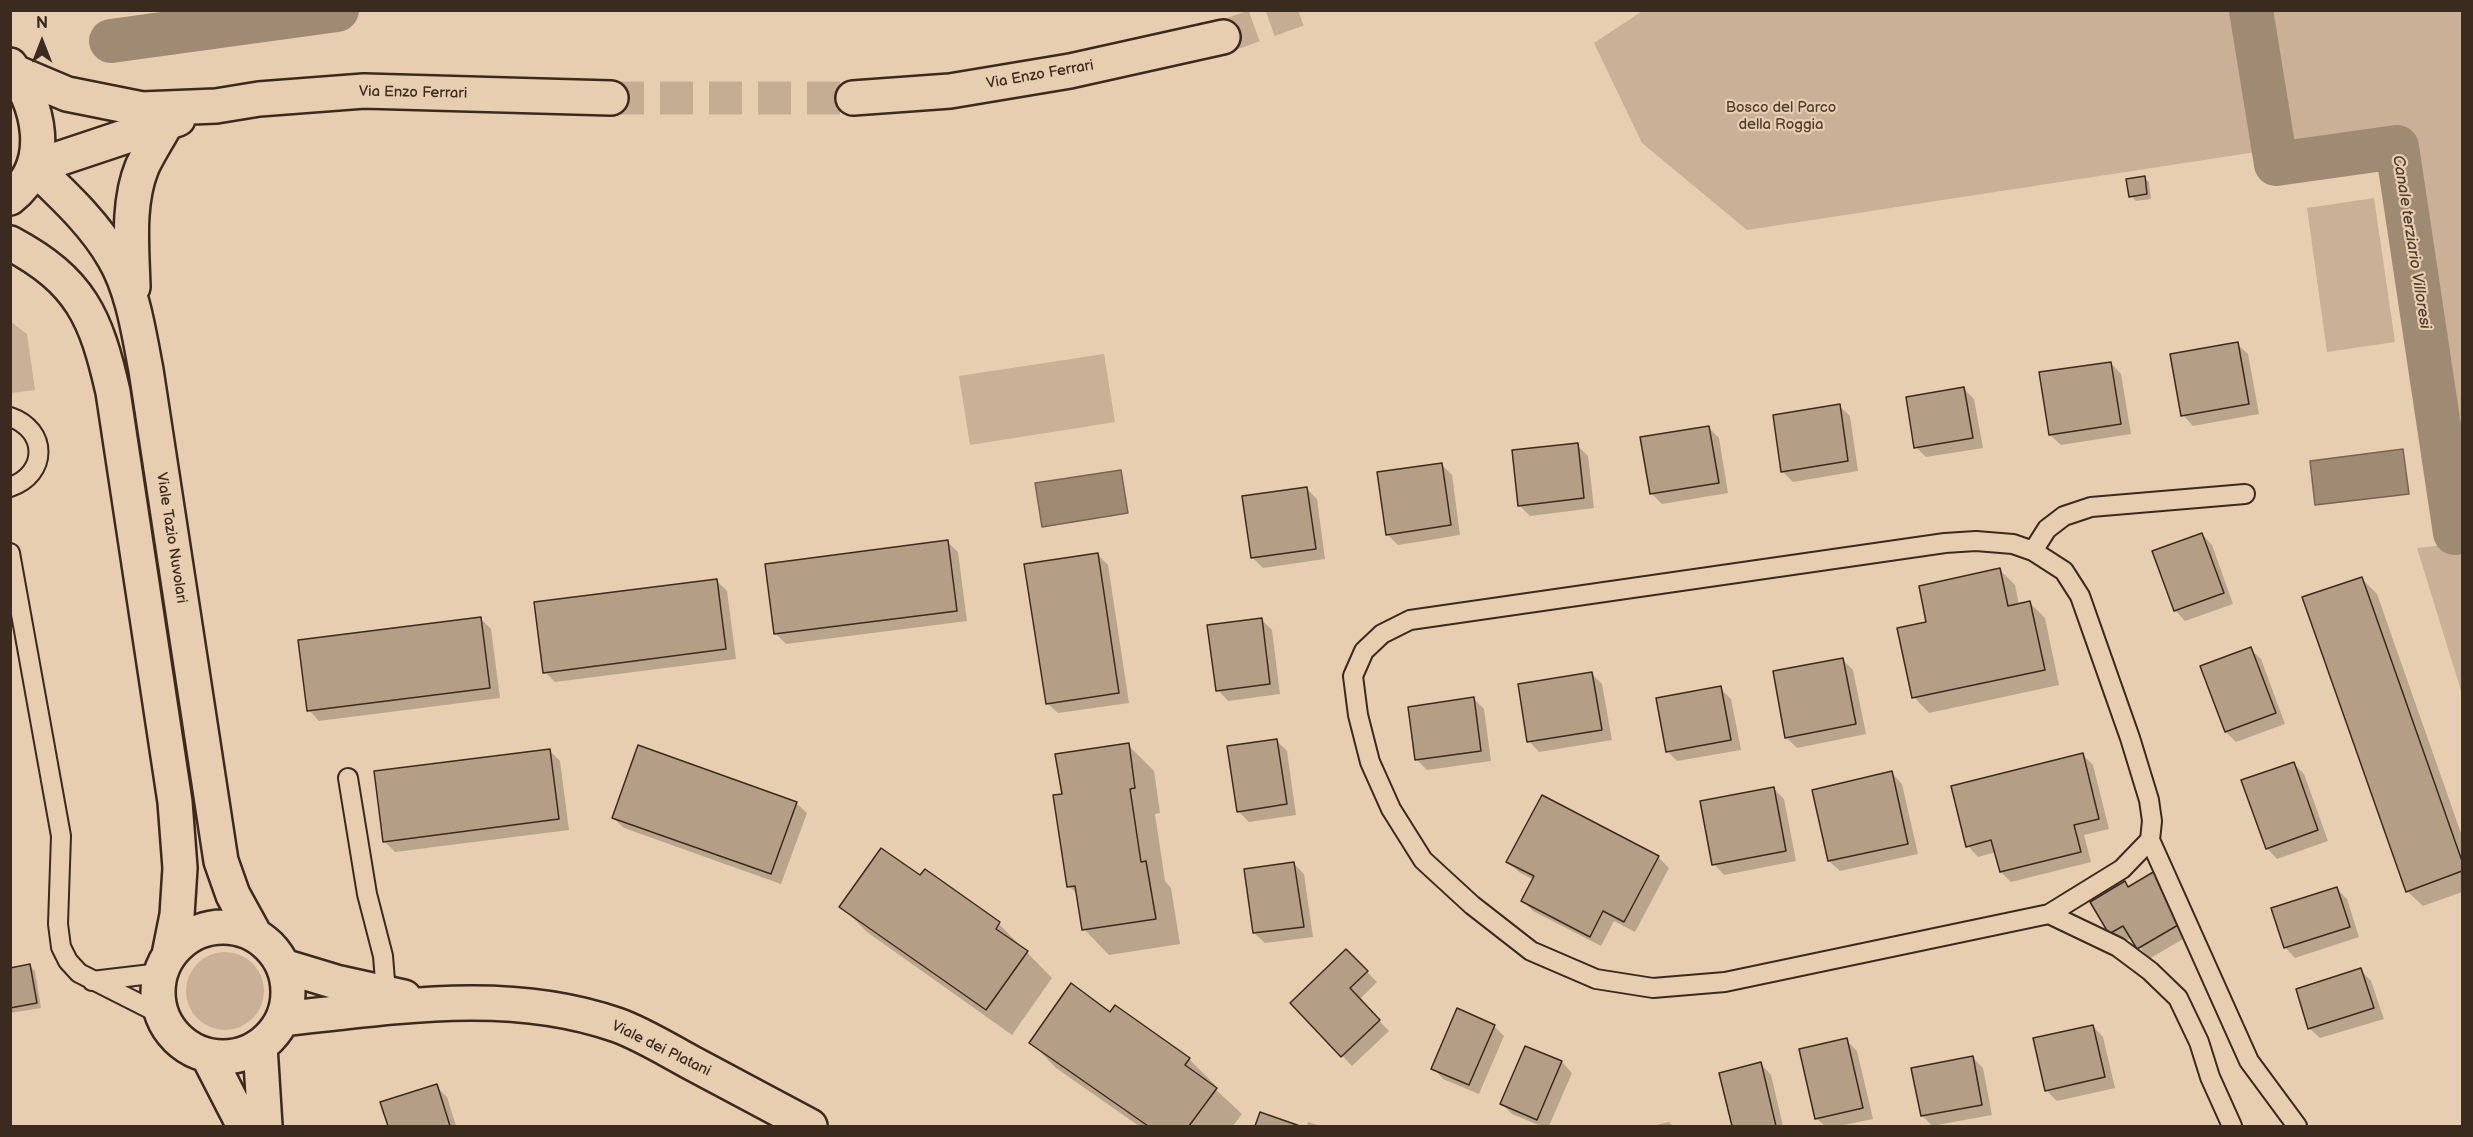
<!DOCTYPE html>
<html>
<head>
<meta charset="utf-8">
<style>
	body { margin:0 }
	#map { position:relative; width:2473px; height:1137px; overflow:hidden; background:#e8ceb0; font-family:"Balsamiq Sans",sans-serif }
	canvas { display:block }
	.frame { position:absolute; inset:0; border:12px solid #3b2a1e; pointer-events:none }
	.north { position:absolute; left:12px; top:12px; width:60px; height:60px; -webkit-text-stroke:4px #e8ceb0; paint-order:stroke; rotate:0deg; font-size:16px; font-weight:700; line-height:24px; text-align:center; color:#3b2a1e }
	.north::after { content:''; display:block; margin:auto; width:21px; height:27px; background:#3b2a1e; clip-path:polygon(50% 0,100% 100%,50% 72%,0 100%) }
</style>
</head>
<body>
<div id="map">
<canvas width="2473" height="1137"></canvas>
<div class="frame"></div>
<div class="north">N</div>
</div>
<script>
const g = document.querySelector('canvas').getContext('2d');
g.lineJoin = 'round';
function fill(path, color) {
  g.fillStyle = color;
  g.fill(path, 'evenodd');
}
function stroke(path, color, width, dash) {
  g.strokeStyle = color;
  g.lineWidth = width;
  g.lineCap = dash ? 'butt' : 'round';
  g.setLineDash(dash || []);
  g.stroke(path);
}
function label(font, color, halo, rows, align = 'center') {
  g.font = font + ' "Balsamiq Sans",sans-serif';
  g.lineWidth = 4.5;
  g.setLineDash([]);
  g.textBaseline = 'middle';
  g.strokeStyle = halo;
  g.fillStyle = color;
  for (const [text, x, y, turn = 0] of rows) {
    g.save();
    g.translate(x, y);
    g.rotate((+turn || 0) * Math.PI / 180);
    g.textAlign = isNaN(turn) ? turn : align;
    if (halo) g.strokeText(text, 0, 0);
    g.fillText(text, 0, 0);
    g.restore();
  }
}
fill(new Path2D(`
	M1644,10L2462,11V460L2406,129L1747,230L1642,143L1594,43Z
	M2374,198L2395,342L2327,352L2307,208Z
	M11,322L27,334L35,390L11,393Z
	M1104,354L1115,422L970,445L959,376Z
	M2462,543V694L2417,548Z
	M186 991a39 39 0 1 1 78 0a39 39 0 1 1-78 0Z`), '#c9b096');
const water = new Path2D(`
	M2403,449L2409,494L2315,505L2310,461Z
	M1121,470L1128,513L1042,527L1035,483Z`);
fill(water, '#9f8a73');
stroke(water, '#776451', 1.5);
fill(new Path2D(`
	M2144,177L2149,182L2151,199L2136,201L2131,196Z
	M2237,344L2248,354L2259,414L2193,426L2183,415Z
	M2111,363L2121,374L2131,434L2061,445L2050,435Z
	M1964,389L1974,399L1983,448L1926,457L1916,447Z
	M1839,406L1850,416L1858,471L1793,482L1783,472Z
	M1708,427L1719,438L1728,493L1662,504L1652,494Z
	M1577,445L1588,456L1594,508L1530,516L1519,505Z
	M1441,464L1452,475L1460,535L1398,545L1387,534Z
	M1306,488L1317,499L1325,559L1263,568L1252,557Z
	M2202,534L2212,545L2233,604L2185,621L2175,610Z
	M947,542L958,552L967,621L786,644L776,634Z
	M1097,554L1108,565L1129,703L1058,713L1047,703Z
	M2000,570L2015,585L2019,605L2030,603L2045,618L2059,685L1929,713L1914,697L1928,623Z
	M2361,578L2377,594L2462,836V892L2423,906L2407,891Z
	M716,580L727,591L736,659L555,682L545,672Z
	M481,619L491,629L500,698L319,721L309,710Z
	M1261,619L1272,630L1280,694L1228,701L1218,690Z
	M2250,649L2261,659L2285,724L2236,742L2226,732Z
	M1843,660L1853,670L1866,734L1797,748L1786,737Z
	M1592,674L1602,684L1612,740L1539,752L1529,741Z
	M1720,688L1731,699L1741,750L1677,761L1667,751Z
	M1474,699L1484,709L1491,761L1427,770L1416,759Z
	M1277,741L1287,751L1296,815L1249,822L1238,811Z
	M1128,745L1154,771L1160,813L1155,814L1165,881L1171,888L1180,944L1109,955L1084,929L1079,896L1069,886Z
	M549,750L560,761L569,830L395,852L384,841Z
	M2083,755L2093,765L2109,829L2084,835L2091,862L2011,882L2001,872L1996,852L1978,857L1968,846Z
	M2294,764L2304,774L2328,841L2277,859L2267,848Z
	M1892,773L1902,784L1918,854L1840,871L1829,861Z
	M1774,789L1784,799L1796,861L1724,875L1714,864Z
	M796,803L807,813L781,884L624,828L613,818Z
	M1658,857L1669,868L1635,932L1614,921L1601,946L1533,911L1523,901L1534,880L1519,872L1508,862Z
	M1294,864L1304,874L1313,937L1265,943L1254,933Z
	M925,871L999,924L1052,978L1012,1035L867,932L841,906L921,877Z
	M2125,882L2130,888L2195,932L2149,959L2132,937L2121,944L2110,933Z
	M2336,888L2347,899L2359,937L2295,958L2285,947Z
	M1346,951L1377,982L1359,1000L1389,1031L1352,1066L1292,1003Z
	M30,966L35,971L41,1008L10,1013V969Z
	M2361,970L2371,981L2384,1019L2320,1038L2309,1028Z
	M1115,1007L1189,1059L1215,1085L1213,1087L1242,1114L1233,1126H1139L1056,1068L1031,1042L1110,1014Z
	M1494,1026L1504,1036L1479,1094L1443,1079L1433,1068Z
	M2093,1026L2103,1037L2115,1088L2057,1101L2046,1090Z
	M1846,1040L1857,1051L1873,1119L1839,1126H1825L1817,1119Z
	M1526,1048L1562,1062L1572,1073L1549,1126H1541L1512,1114L1502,1104Z
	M1973,1058L1983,1068L1992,1115L1932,1126L1922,1115Z
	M1761,1064L1771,1075L1783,1126H1734L1721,1074Z
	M436,1086L447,1097L456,1126H390L382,1103Z
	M1261,1114L1295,1126H1256Z
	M1308,1122L1321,1126H1307Z
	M1669,1122L1673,1126H1652Z`), '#0003');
stroke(new Path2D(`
	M2251,10L2276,164L2397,147L2455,533L2462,532
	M111,41L337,10`), '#9f8a73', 44);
const building = new Path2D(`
	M2145,176L2147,194L2129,197L2126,179Z
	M2238,342L2249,404L2181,416L2170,354Z
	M2111,362L2121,424L2049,435L2039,372Z
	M1964,387L1973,438L1914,448L1906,397Z
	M1840,404L1848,461L1781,472L1773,415Z
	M1709,426L1719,483L1650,494L1640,437Z
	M1578,443L1584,498L1518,506L1512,450Z
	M1442,463L1451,525L1386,535L1377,472Z
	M1307,487L1316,549L1251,558L1242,496Z
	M2202,533L2224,593L2174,611L2152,551Z
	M948,540L957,611L774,634L765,564Z
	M1098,553L1119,693L1046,704L1024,564Z
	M2000,568L2008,606L2030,601L2045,670L1912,698L1897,628L1926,622L1919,586Z
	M2362,577L2462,861V871L2406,892L2302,597Z
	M717,579L726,649L543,673L534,602Z
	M481,617L490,688L307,711L298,640Z
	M1262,618L1270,684L1216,691L1207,625Z
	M2251,647L2276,713L2225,732L2200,666Z
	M1843,658L1856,724L1785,738L1773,671Z
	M1592,672L1602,730L1527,742L1518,684Z
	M1721,686L1731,740L1666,752L1656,698Z
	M1474,697L1481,751L1415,760L1408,707Z
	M1277,739L1287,804L1237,812L1227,746Z
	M1129,743L1135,788L1130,789L1141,862L1146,861L1156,919L1082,930L1075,886L1067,887L1053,795L1062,794L1055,754Z
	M638,745L797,802L771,874L612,818Z
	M550,749L559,819L383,842L374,771Z
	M2083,753L2099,819L2074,825L2081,852L2000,872L1991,840L1966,847L1951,786Z
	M2294,762L2318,830L2266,849L2241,780Z
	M1892,771L1908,844L1828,861L1812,790Z
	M1774,787L1786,851L1712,865L1700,801Z
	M1542,795L1659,856L1624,922L1603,911L1590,937L1521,901L1534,876L1506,862Z
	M881,848L920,875L925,869L1000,922L996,929L1028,951L986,1010L839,907Z
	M1294,862L1304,927L1253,933L1244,869Z
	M2155,871L2185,921L2137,949L2123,926L2109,934L2090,902L2125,881L2128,887Z
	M2337,887L2350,927L2284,948L2271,908Z
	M1346,949L1368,971L1350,988L1380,1020L1341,1057L1290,1003Z
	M30,964L37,1003L10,1008V968Z
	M2361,968L2374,1008L2308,1029L2296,989Z
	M1071,983L1110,1012L1115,1005L1190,1058L1185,1065L1217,1088L1189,1126H1148L1029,1043Z
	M1457,1008L1495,1025L1469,1085L1431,1069Z
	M2093,1025L2105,1077L2045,1091L2033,1038Z
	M1847,1038L1863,1108L1815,1119L1799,1049Z
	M1525,1046L1562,1061L1537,1120L1500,1104Z
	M1973,1056L1982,1105L1921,1116L1911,1068Z
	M1761,1062L1776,1126H1732L1719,1073Z
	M437,1084L450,1126H388L380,1102Z
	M1260,1112L1300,1126H1255Z`);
fill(building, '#b49e85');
stroke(building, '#3b2a1e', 1.5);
stroke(new Path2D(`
	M1223,37L1298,10
	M611,98H853`), '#c5ad93', 33, [33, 16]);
const service = new Path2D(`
	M10,417C48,430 48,474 10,487
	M1976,541L2013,544L2033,551L2064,571L2080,596L2130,738L2149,800L2152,821L2150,840L2122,869L2049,914L1725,982L1653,988L1596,979L1531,951L1472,905L1423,860L1391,809L1370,762L1358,715L1353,676L1364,651L1382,634L1410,620L1945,543Z
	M2033,551L2047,529L2064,516L2091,507L2245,494
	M10,553L61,836L58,924L61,947L68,961L79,973L162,1015
	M348,778L367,894L383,956L386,993
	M2150,840L2249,1061L2297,1126
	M2049,914L2118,947L2150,971L2178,998L2199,1042L2210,1077L2232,1126
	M92,981L160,973`);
const minor = new Path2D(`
	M10,65C39,103 54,164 10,198
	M15,72L67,94L142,109L216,106L259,99L364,91L611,98
	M853,98L950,91L1070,71L1223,37
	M34,167C63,195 94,223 114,258C133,290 139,334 146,370L221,861L233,895L255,935
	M34,167L178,119
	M10,243C81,281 96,317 113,392L175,802L180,868L177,915L169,955
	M133,287C132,248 127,204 142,167C149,152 159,137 167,122
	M158 992a65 65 0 1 1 130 0a65 65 0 1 1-130 0Z
	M283,966L336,982L404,997
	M283,1019C393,1007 509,987 617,1025C642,1034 666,1049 690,1062C730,1083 770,1105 810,1126
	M260,1046L265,1126
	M208,1056L244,1126`);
stroke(service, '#3b2a1e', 22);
stroke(minor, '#3b2a1e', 38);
stroke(service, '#e8ceb0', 18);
stroke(minor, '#e8ceb0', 33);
label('15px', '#3b2a1e', '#e8ceb0', [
	["Via Enzo Ferrari",1040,75,-10],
	["Via Enzo Ferrari",413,93,1],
	["Viale Tazio Nuvolari",171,538,81],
	["Viale dei Platani",661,1049,26]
]);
label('15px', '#503e30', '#e8ceb0', [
	["Bosco del Parco",1781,108],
	["della Roggia",1781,125]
]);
label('italic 16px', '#4f3d2f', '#e8ceb0', [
	["Canale terziario Villoresi",2411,242,81]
]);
</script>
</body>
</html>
